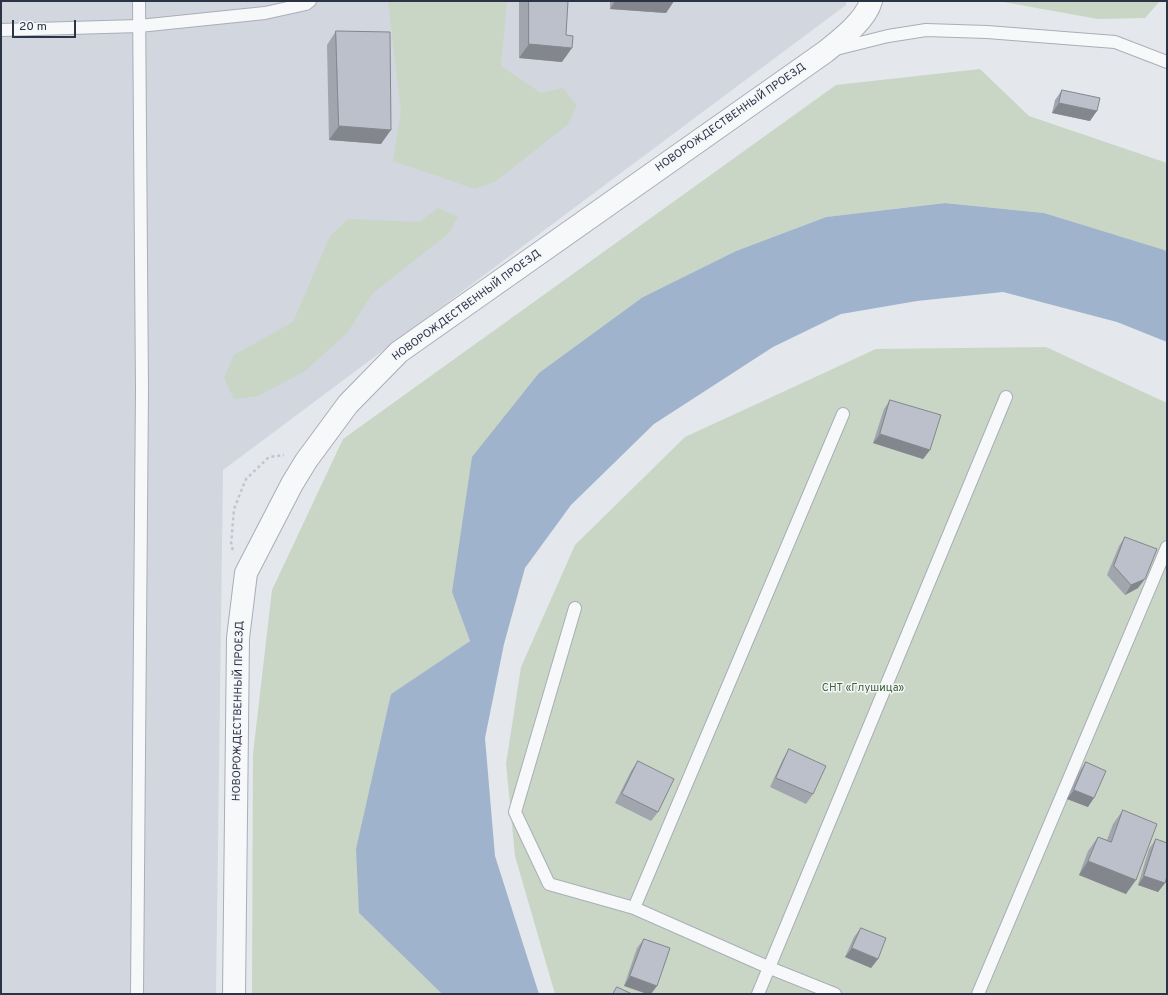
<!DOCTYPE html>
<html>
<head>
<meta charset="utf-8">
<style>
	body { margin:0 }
	#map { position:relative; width:1168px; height:995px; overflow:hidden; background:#e4e7ec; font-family:Overpass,sans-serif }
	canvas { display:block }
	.frame { position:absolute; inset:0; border:2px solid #2b3445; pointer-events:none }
	.scale { position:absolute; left:12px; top:20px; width:64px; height:18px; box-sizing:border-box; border:2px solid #2b3445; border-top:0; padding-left:5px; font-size:12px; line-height:14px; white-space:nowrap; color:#2b3445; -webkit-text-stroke:3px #f4f6f9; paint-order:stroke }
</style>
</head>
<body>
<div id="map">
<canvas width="1168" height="995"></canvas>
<div class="frame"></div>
<div class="scale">20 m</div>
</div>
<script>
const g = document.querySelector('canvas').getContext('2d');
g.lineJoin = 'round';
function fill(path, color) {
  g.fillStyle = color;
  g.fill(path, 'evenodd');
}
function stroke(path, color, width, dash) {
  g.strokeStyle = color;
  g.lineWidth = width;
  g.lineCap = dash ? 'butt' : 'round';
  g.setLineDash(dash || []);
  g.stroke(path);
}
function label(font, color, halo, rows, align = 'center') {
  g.font = font + ' Overpass,sans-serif';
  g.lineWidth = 3;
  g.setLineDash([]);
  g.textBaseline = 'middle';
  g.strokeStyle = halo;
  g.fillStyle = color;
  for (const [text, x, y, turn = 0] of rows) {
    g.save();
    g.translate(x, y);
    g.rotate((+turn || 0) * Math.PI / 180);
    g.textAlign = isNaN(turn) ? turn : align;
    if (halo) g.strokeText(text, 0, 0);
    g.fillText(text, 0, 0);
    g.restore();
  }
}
fill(new Path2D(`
	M1,1H846V5L223,470L216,994H1Z`), '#d2d6de');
fill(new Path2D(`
	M388,1H507L501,66L541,93L563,88L577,106L567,125L496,181L475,189L393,161L401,111Z
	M998,1H1160L1145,18L1098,19Z
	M980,69L1029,116L1167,163V252L1044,213L945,203L826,217L736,251L643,297L452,592L470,641L391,694L359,913L442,994H252L253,754L272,590L343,439L836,85Z
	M438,208L458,217L448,234L373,293L347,333L305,371L258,396L234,399L224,378L234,355L293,322L330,236L348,219L419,222Z
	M1046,347L1167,403V994H555L515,856L506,764L521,667L575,545L685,437L876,349Z`), '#c9d6c5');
fill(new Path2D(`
	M945,203L1044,213L1164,250L1167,252V342L1117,322L1003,292L917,301L841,314L773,347L654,424L571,505L525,568L504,644L485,738L495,856L539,994H442L359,913L356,849L391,694L470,641L452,592L472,457L539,373L643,297L736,251L826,217Z`), '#9fb4cc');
const service = new Path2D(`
	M1,30L139,26L265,13L306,4L310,1
	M836,49L888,36L926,30L987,32L1115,42L1167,62
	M575,608L515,812L549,884L634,908L770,968L835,994
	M634,908L843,414
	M137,994L142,390L139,1
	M758,994L1006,397
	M978,994L1167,547`);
const minor = new Path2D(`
	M234,994L238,638L246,573L292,484L306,461L348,404L399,352L825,52C840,40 866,20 871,1`);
stroke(service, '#a9aeb7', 14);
stroke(minor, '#a9aeb7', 24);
stroke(new Path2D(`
	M233,550L231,545L234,509L246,479L269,457L284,455`), '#c2c5cb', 2.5, [3, 3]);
stroke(service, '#f7f8fa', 12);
stroke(minor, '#f7f8fa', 22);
fill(new Path2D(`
	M519,1H568L562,62L519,58Z
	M610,1H674L666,13L610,9Z
	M336,31L381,144L329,140L327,45Z
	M1062,90L1090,121L1052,113L1055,100Z
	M890,400L930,450L923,459L873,443L884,409Z
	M1125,537L1138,588L1125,595L1107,575L1119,546Z
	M789,749L813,794L806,804L770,787L783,759Z
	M638,761L658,812L651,821L615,803L631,771Z
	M1086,762L1088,807L1067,799L1079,772Z
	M1123,810L1126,894L1079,875L1088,851L1098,837L1107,840L1113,824Z
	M1156,839L1165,883L1158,892L1138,885L1149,849Z
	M861,928L878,959L871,968L845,957L854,937Z
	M644,939L670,948L624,986L637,948Z`), '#a1a5ae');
fill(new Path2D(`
	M615,1H674L666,13L610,9Z
	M529,44L572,48L562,62L519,58Z
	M1059,103L1097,111L1090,121L1052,113Z
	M339,126L391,130L381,144L329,140Z
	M880,434L930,450L923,459L873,443Z
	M1145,579L1138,588L1125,595L1131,585Z
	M1074,790L1094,798L1088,807L1067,799Z
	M1088,861L1136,880L1126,894L1079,875Z
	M1144,876L1165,883L1158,892L1138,885Z
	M852,948L878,959L871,968L845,957Z
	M630,976L657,986L651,994H647L624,986Z`), '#83868d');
const building = new Path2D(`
	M529,1H568L566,35L573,36L572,48L529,44Z
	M336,31L390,32L391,130L339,126Z
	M1062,90L1100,98L1097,111L1059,103Z
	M890,400L941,415L930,450L880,434Z
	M1125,537L1157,549L1145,579L1131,585L1114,566Z
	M789,749L826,766L813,794L776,778Z
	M638,761L674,779L658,812L622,794Z
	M1086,762L1106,771L1094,798L1074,790Z
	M1123,810L1157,824L1136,880L1088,861L1098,837L1111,842Z
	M1156,839L1167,843V876L1165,883L1144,876Z
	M861,928L886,938L878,959L852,948Z
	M644,939L670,948L657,986L630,976Z
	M617,987L632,994H613Z`);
fill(building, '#bbc0ca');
stroke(building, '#83868d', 1);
label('11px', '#2b3445', '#f4f6f9', [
	["НОВОРОЖДЕСТВЕННЫЙ ПРОЕЗД",731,118,-35],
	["НОВОРОЖДЕСТВЕННЫЙ ПРОЕЗД",467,306,-36],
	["НОВОРОЖДЕСТВЕННЫЙ ПРОЕЗД",239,711,-89]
]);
label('11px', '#3f6138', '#f4f6f9', [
	["СНТ «Глушица»",863,689]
]);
</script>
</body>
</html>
